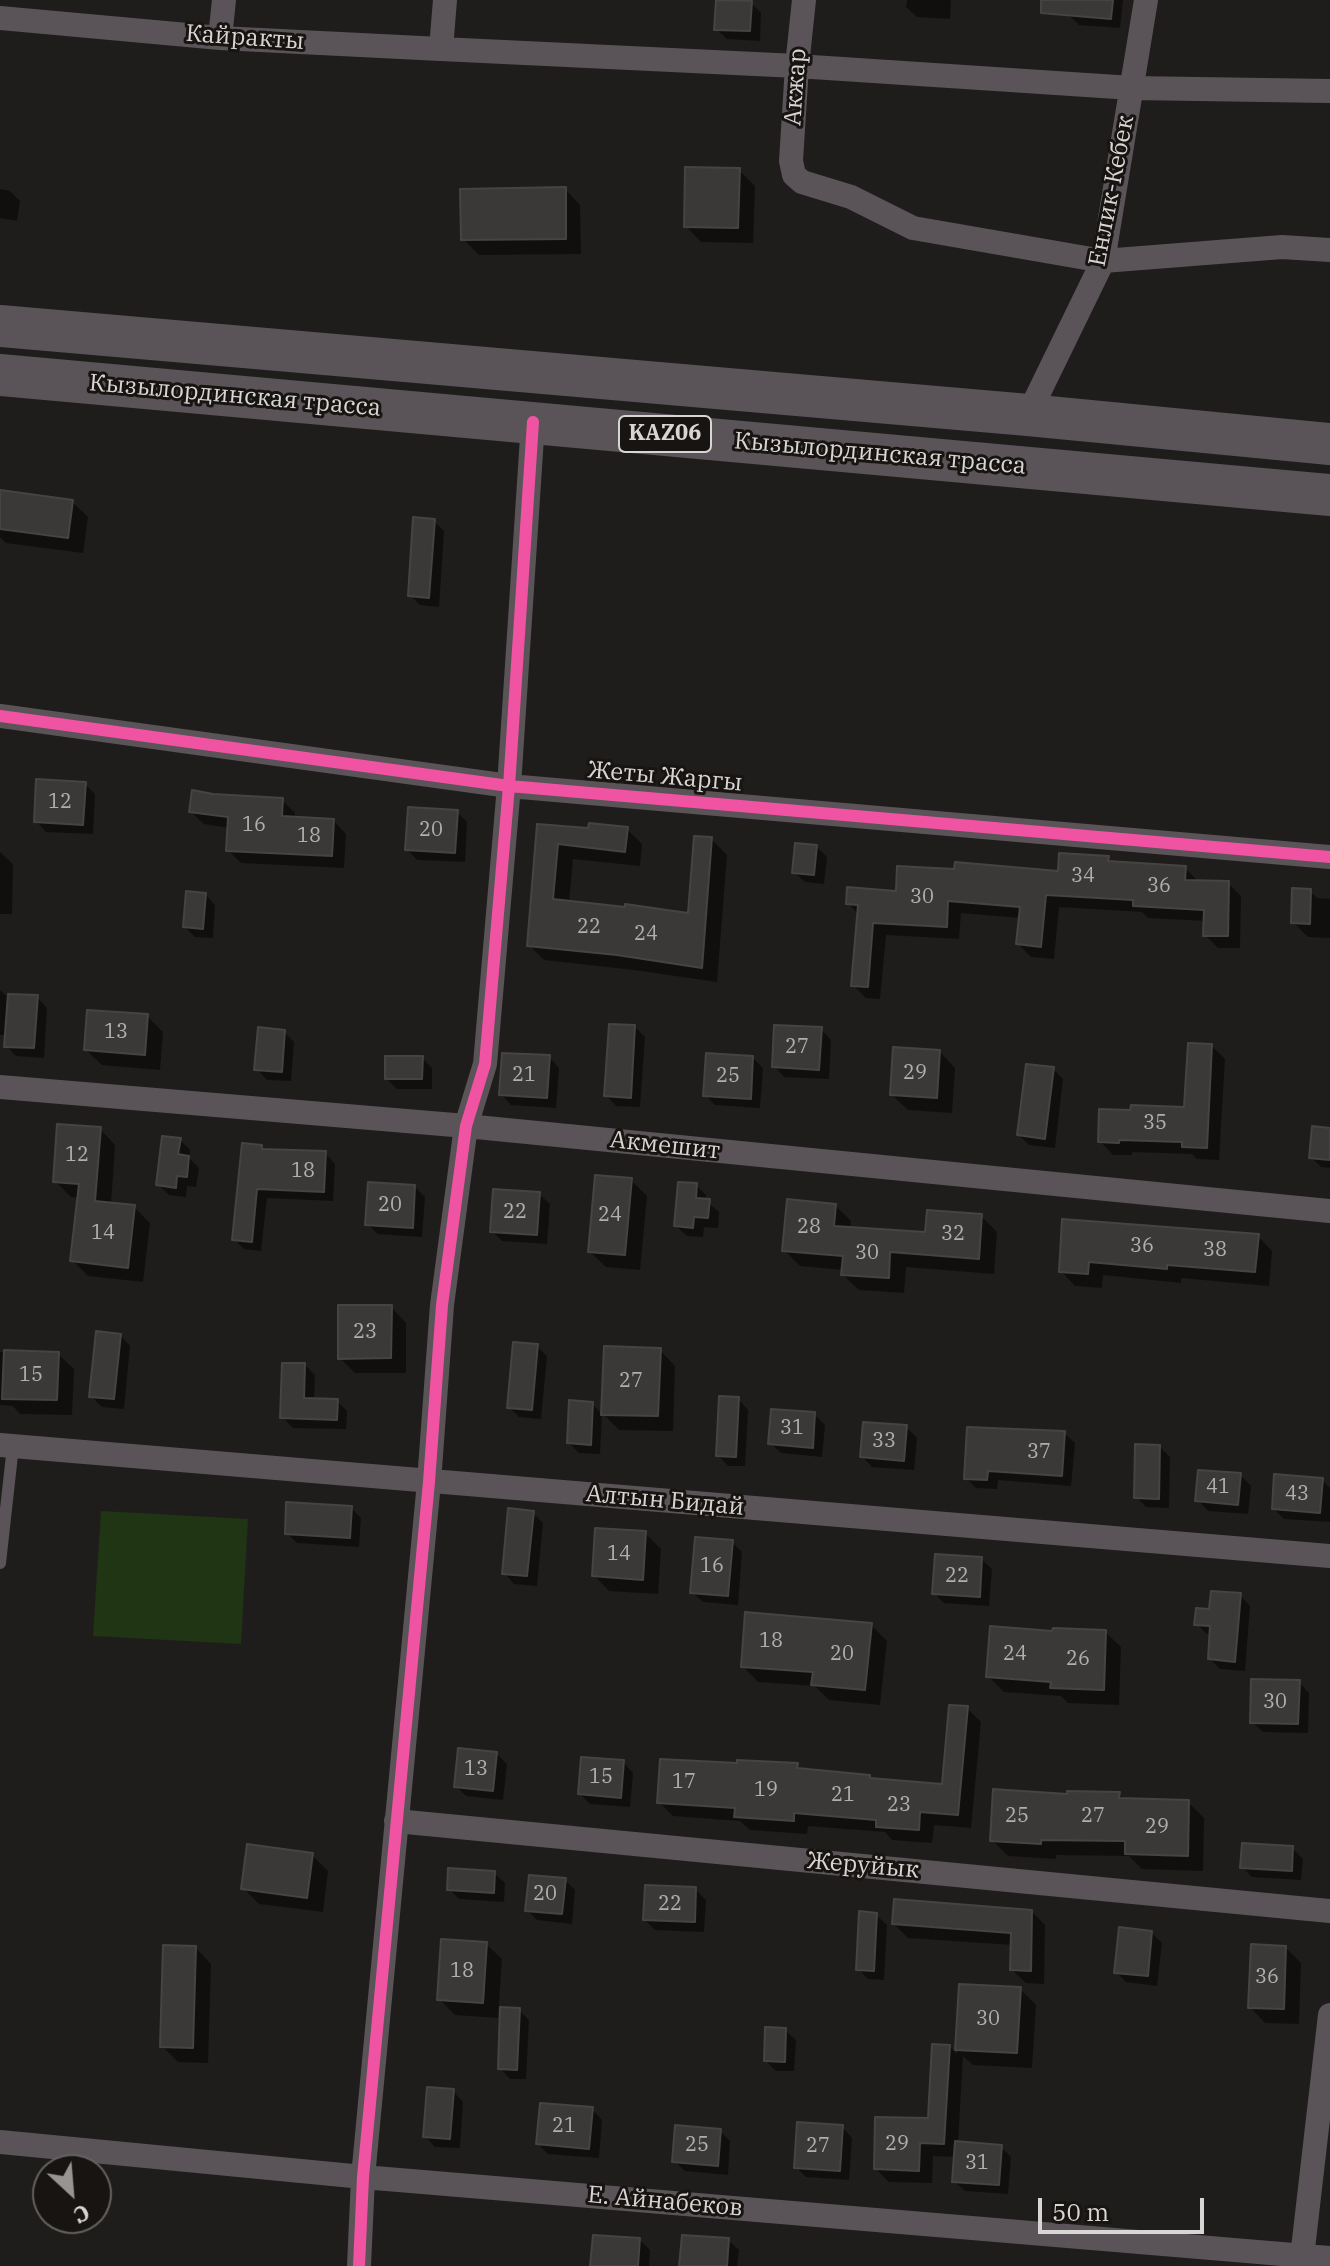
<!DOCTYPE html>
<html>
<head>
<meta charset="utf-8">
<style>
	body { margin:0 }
	#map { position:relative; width:1330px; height:2266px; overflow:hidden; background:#1f1d1b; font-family:"IBM Plex Serif",serif }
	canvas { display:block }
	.north { position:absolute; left:32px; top:2154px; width:80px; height:80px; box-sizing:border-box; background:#171411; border:2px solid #64625f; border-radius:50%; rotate:154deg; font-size:22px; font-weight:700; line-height:32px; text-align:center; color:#d8d6d4 }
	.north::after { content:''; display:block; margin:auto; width:28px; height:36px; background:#979593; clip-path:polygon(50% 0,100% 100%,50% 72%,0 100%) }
	.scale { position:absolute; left:1038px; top:2198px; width:166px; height:36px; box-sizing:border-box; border:4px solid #d8d6d4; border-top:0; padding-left:10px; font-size:24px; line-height:28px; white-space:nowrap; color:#d8d6d4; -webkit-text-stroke:6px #171411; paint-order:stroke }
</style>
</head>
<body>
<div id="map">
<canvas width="1330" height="2266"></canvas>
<div class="north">С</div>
<div class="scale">50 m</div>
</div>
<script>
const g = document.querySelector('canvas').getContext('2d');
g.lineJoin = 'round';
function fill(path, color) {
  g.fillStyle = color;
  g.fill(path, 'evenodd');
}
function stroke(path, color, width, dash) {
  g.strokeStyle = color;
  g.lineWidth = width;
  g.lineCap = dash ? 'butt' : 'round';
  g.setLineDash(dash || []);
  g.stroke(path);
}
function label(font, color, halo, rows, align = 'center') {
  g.font = font + ' "IBM Plex Serif",serif';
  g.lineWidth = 6;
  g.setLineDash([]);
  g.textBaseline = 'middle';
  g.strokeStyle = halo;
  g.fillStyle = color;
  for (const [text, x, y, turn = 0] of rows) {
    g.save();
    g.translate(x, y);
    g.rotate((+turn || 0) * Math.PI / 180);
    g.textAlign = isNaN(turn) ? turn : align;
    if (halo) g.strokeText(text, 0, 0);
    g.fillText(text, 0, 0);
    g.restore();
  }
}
fill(new Path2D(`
	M101,1511L248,1519L241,1644L93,1636Z`), '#203513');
fill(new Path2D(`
	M907,0H951L950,19L917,17L906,7Z
	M1070,0H1123L1120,28L1079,25L1069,15Z
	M751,3L761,13L760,41L727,39L716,29Z
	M739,170L755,186L753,243L701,242L686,226Z
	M0,189L10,191L20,201L17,221L0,218Z
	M565,189L580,205L581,254L479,255L463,239Z
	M0,492L72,502L88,517L83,553L6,543L0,537Z
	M434,521L444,531L439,607L420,605L410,595Z
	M85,784L95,794L93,834L46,832L36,821Z
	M213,796L282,800L295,813V818L334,821L346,834L344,868L241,863L228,850L229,828L204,824L191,812Z
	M457,812L467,822L465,862L417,860L407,849Z
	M539,826L590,831L627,829L642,844L640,866L573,859L569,903L690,915L711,839L727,855L717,982L634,970L544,960L529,945Z
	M817,847L827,857L824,884L805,882L794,872Z
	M0,852L13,864L12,914H0Z
	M1108,858L1114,864L1185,868L1198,881L1228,883L1241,896L1240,948H1218L1205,935L1206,921L1148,918L1142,912L1059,907L1054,959L1031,957L1018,944L1020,918L961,913L959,939L886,935L880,999L866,998L853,985L859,915L848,903L898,893L1060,874Z
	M1310,891L1317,898L1330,899V938L1308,937L1293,922Z
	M205,894L215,905L213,938L195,937L185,927Z
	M0,990L5,995L37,997L47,1008L44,1058L16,1056L6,1046L7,1035H0Z
	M147,1016L163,1032L160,1070L102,1065L86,1050Z
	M635,1027L645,1037L640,1107L616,1106L606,1095Z
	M821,1029L831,1040L829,1079L784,1077L774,1066Z
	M284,1032L294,1042L291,1081L267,1080L257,1069Z
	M1212,1046L1225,1059L1219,1160L1197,1159L1192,1154L1132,1152V1155H1113L1100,1141L1186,1109Z
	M940,1052L955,1068L952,1113L908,1110L892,1095Z
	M549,1057L559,1068L556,1108L511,1105L501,1094Z
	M422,1058L432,1068V1089H397L387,1079Z
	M753,1058L763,1068L760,1108L715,1105L705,1095Z
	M1053,1069L1063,1079L1055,1148L1029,1145L1019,1135Z
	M100,1129L115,1145L111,1205L134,1207L150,1223L143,1282L88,1276L72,1260L79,1198L71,1197L55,1181Z
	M1330,1130V1168L1321,1167L1311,1157Z
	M180,1140L190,1150L189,1158L199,1168L196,1187L187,1186L186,1197L169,1195L158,1184Z
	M261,1147L265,1151L325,1153L335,1164L333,1201L267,1198L261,1251L244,1249L234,1239Z
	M631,1180L647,1196L640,1270L606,1267L590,1252Z
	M696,1185L706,1195V1201L719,1212L718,1228L704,1227L703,1237L687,1236L676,1226Z
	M415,1187L425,1197L422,1237L378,1234L367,1224Z
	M539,1194L550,1204L547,1244L502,1241L492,1231Z
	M835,1205L851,1221L850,1229L927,1234L981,1216L997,1232L994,1274L906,1267L904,1293L859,1290L843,1275L844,1270L800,1266L784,1250Z
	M1063,1221L1258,1236L1272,1251L1269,1286L1181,1278V1283L1103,1275L1102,1288L1075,1286L1061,1271Z
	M391,1307L406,1323V1373H355L340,1358Z
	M120,1335L130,1346L124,1409L102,1407L91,1396Z
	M537,1346L547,1356L541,1419L519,1417L509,1407Z
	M660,1350L675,1366L673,1431L619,1430L603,1414Z
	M0,1352L58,1354L74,1369L72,1415L20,1414L13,1406L0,1405Z
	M305,1365L315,1375L314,1400L337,1401L347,1411L346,1429L293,1428L282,1417Z
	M738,1399L748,1410L745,1466H728L718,1455Z
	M592,1404L602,1414L600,1454L579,1453L569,1443Z
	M814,1414L825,1425L822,1457L781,1453L770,1443Z
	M906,1427L917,1438L914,1470L872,1467L862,1456Z
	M1064,1433L1075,1443L1071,1486L998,1480L997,1489L976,1488L966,1478Z
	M1160,1447L1170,1457L1169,1508L1146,1507L1136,1497Z
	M1240,1475L1251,1486L1248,1514L1208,1511L1198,1500Z
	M1322,1480L1330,1488V1522L1284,1519L1274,1509Z
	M351,1508L361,1518L359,1547L297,1543L287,1533Z
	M533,1513L543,1523L537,1586L514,1584L504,1573Z
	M645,1533L661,1549L658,1594L609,1591L594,1575Z
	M732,1542L742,1552L738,1605L703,1602L692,1592Z
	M981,1559L992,1569L989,1606L944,1603L934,1593Z
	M1240,1595L1250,1606L1245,1671L1220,1669L1210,1659L1212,1634H1207L1197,1624L1211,1611Z
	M871,1625L887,1641L880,1705L829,1700L815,1686L758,1682L743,1666Z
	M1105,1632L1121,1647L1119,1705L1068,1703L1061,1696L1004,1692L988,1676L1054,1633Z
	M1299,1682L1309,1693L1308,1733L1263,1732L1252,1722Z
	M967,1708L981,1722L971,1828L934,1825L932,1843L892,1840L885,1832L808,1826L807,1834L750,1830L740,1821L673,1816L659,1802L797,1765L802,1771L869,1777L873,1781L944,1786Z
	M496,1753L507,1764L503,1800L466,1796L456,1786Z
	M623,1762L633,1773L630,1807L590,1804L580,1794Z
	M1119,1794L1125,1800L1188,1802L1204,1818L1203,1871L1142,1869L1129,1856L1056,1855V1859L1008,1856L992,1840L1069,1796Z
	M1292,1848L1303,1859L1301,1880L1252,1877L1242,1867Z
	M312,1855L328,1871L323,1912L259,1904L243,1888Z
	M494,1873L505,1883L504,1902L459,1899L449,1889Z
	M565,1880L575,1890L572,1924L537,1920L527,1910Z
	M695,1889L706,1900L704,1932L655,1930L645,1920Z
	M1032,1912L1045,1925L1044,1984L1026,1983L1012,1970L1013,1945L908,1938L894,1924Z
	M876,1915L887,1925L884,1980L868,1979L858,1969Z
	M1152,1933L1162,1943L1157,1986L1126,1982L1116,1972Z
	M486,1944L502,1959L498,2018L455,2015L439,1999Z
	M1285,1947L1301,1963L1299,2024L1265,2023L1250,2007Z
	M196,1948L211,1964L208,2063L178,2062L162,2046Z
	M961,1986L1020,1989L1036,2005L1032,2068L973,2065L963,2056L958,2144L1001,2147L1011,2157L1008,2194L965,2191L954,2181L956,2157L933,2156L932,2183L889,2182L876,2169L929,2120L950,2047L957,2054Z
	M519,2010L529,2020L526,2079H510L500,2068Z
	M785,2030L796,2040L794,2071H776L766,2061Z
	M453,2091L463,2102L460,2148L435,2147L425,2136Z
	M592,2109L602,2120L599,2158L548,2154L538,2144Z
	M842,2127L852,2138L849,2180L806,2177L796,2167Z
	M720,2131L730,2141L728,2175L685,2171L674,2161Z
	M640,2240L650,2250L649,2266H592Z
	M728,2240L739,2250L737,2266H681Z`), '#0007');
const building = new Path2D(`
	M716,0L752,1L750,31L714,30Z
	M1041,0H1113L1111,19L1041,13Z
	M685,167L740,168L738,228L684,227Z
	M566,187V239L461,240L460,189Z
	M0,490L73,500L68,538L0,529Z
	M413,517L435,519L429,598L408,596Z
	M36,779L86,782L83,825L34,822Z
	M192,790L213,794L283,798L282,816L334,819L332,856L226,851L228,817L189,812Z
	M408,807L458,810L455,853L405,850Z
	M589,823L628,827L625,852L558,844L553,899L625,907V904L688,913L694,836L712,837L702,968L617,955L527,946L537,824L588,828Z
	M795,843L817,845L814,875L792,873Z
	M1059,853L1109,856L1108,861L1186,866L1185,880L1229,881L1228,936H1203L1204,910L1133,906V900L1046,895L1041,947L1016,944L1020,907L948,901L947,927L873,923L868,987L851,986L858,905L846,904L847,887L896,891L897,866L954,869L955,862L1058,871Z
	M1292,888L1311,889L1310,924L1291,923Z
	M186,891L206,893L203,929L183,927Z
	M8,994L38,995L34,1048L4,1047Z
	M87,1010L148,1014L145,1055L84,1050Z
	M609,1024L635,1025L631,1098L604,1096Z
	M774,1025L822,1027L819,1070L772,1067Z
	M258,1027L285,1030L282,1072L254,1070Z
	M1188,1043L1212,1044L1207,1148L1182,1147V1142L1119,1140V1143L1098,1142L1099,1109L1130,1110L1131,1105L1184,1107Z
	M893,1047L940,1050L937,1098L890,1095Z
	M502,1053L550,1055L547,1098L499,1095Z
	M706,1053L753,1056L751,1099L703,1096Z
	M385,1056H423L422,1079H385Z
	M1026,1064L1054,1067L1045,1139L1017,1135Z
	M57,1124L101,1127L95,1201L135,1205L128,1268L70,1261L79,1184L53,1182Z
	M1312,1126L1330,1128V1160L1309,1158Z
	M162,1136L181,1138L178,1154L189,1156L187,1177L177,1176L176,1188L156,1185Z
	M242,1143L262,1145V1149L326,1151L324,1192L257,1189L252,1242L232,1240Z
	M595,1175L632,1178L625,1255L588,1252Z
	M368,1182L415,1185L413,1228L365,1225Z
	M678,1182L697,1183L696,1198L710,1199L708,1218L694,1217L693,1228L674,1226Z
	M493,1189L540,1192L537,1235L490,1232Z
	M787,1199L836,1204L834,1226L925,1232L927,1210L982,1214L979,1259L890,1252L889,1278L841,1275L843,1256L782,1251Z
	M1062,1219L1259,1234L1255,1272L1167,1265V1269L1089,1262L1088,1274L1059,1272Z
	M338,1305H392L391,1358L338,1359Z
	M96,1331L121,1334L114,1399L89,1397Z
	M513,1342L538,1344L532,1410L507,1408Z
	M604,1346L661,1348L658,1416L601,1415Z
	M4,1350L59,1352L57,1400L2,1399Z
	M282,1363H305L304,1398L338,1399L337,1420L280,1418Z
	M719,1396L739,1397L736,1457L716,1456Z
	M569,1400L593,1402L591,1445L567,1443Z
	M771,1409L815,1412L813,1448L768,1444Z
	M863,1422L907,1425L904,1461L860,1457Z
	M967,1427L1065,1431L1062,1476L988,1471L987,1480L964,1479Z
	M1135,1444L1160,1445L1159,1499L1134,1498Z
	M1198,1470L1241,1473L1238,1505L1195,1501Z
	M1274,1474L1323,1478L1320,1513L1272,1509Z
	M286,1502L352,1506L350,1538L285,1534Z
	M508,1508L534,1511L527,1576L502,1574Z
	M595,1528L646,1531L643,1580L592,1576Z
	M695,1537L733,1540L728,1596L690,1593Z
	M935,1554L982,1557L980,1597L932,1594Z
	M1211,1591L1241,1593L1235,1662L1208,1659L1210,1626L1194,1625L1196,1608L1209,1609Z
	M745,1612L872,1623L865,1690L811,1685L813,1672L741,1667Z
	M990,1626L1052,1631L1053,1628L1106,1630L1104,1690L1050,1688L1051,1682L986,1677Z
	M1251,1679L1300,1680L1298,1724L1250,1723Z
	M949,1705L968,1706L958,1815L920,1812L919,1830L876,1827V1820L794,1813V1821L734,1817L735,1808L657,1803L660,1759L737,1763V1760L798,1763L797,1768L870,1775V1778L942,1784Z
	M458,1748L497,1752L493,1791L454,1787Z
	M581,1757L624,1760L621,1798L578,1794Z
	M993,1789L1067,1794V1791L1120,1792L1119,1798L1189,1800L1188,1856L1125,1854V1841L1041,1840V1844L990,1841Z
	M1242,1843L1293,1846L1292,1871L1240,1868Z
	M247,1844L313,1853L307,1898L241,1889Z
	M448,1868L495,1871L494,1893L447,1890Z
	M529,1875L566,1878L562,1914L525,1911Z
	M645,1885L696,1887L695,1922L643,1920Z
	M894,1899L1032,1910L1031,1971L1010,1970L1011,1933L892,1924Z
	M859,1911L877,1913L874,1971L856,1970Z
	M1119,1927L1152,1931L1148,1976L1114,1973Z
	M441,1939L487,1942L483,2003L437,2000Z
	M1251,1944L1286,1946L1284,2009L1248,2008Z
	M163,1945L196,1946L193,2048L160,2047Z
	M959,1984L1021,1987L1017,2053L955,2050Z
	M500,2007L520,2008L517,2070L498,2069Z
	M765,2027L786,2028L785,2062L764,2061Z
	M932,2044L950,2045L944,2144L920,2143L919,2171L874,2169L875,2117L928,2118Z
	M427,2087L454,2089L450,2139L423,2137Z
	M540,2103L593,2107L589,2149L536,2144Z
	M797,2122L843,2125L840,2171L794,2168Z
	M675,2125L721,2129L718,2166L672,2162Z
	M955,2141L1002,2145L999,2185L952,2182Z
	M593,2235L640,2238L638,2266H590Z
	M682,2235L729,2238L727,2266H679Z`);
fill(building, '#3b3938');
stroke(building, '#464442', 2);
stroke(new Path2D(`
	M0,1563L13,1446`), '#5a5459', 12);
stroke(new Path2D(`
	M804,0L797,66L791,161L794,175L802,182L851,197L913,228L1103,261L1282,247L1330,250
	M0,18L220,38L441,49L445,0
	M220,38L224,0
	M441,49L797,66L1132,88L1330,91
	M1028,415L1103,261L1146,0
	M0,716L509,786L1330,857
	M0,1087L466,1126L1330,1211
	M0,1445L1330,1556
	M396,1821L1330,1911
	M0,2142L363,2177L1330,2258
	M359,2266L363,2177L429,1482L442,1305L466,1126L485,1064L509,786L533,422
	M1301,2266L1330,2015`), '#5a5459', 24);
stroke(new Path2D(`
	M0,326L1028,415L1330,444
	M0,375L1330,495`), '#5a5458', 42);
stroke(new Path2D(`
	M0,716L509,786L1330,857
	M359,2266L363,2177L429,1482L442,1305L466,1126L485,1064L509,786L533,422`), '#f153a3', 12);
label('20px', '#b1afad', null, [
	["12",60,802],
	["16",254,825],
	["20",431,830],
	["18",309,836],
	["34",1083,876],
	["36",1159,886],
	["30",922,897],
	["22",589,927],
	["24",646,934],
	["13",116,1032],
	["27",797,1047],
	["29",915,1073],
	["21",524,1075],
	["25",728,1076],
	["35",1155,1123],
	["12",77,1155],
	["18",303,1171],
	["20",390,1205],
	["22",515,1212],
	["24",610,1215],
	["28",809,1227],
	["14",103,1233],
	["32",953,1234],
	["36",1142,1246],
	["38",1215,1250],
	["30",867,1253],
	["23",365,1332],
	["15",31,1375],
	["27",631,1381],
	["31",792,1428],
	["33",884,1441],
	["37",1039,1452],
	["41",1218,1487],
	["43",1297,1494],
	["14",619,1554],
	["16",712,1566],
	["22",957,1576],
	["18",771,1641],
	["20",842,1654],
	["24",1015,1654],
	["26",1078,1659],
	["30",1275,1702],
	["13",476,1769],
	["15",601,1777],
	["17",684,1782],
	["19",766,1790],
	["21",843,1795],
	["23",899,1805],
	["25",1017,1816],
	["27",1093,1816],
	["29",1157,1827],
	["20",545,1894],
	["22",670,1904],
	["18",462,1971],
	["36",1267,1977],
	["30",988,2019],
	["21",564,2126],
	["29",897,2144],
	["25",697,2145],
	["27",818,2146],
	["31",977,2163]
]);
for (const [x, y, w] of [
	[665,434,92]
]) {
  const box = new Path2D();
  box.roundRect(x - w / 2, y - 18, w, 36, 6);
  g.fillStyle = '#171411';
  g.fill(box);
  stroke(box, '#d8d6d4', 2);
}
label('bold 22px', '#d8d6d4', null, [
	["KАZ06",665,434]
]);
label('24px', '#d8d6d4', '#171411', [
	["Кайракты",245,38,4],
	["Акжар",796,87,-86],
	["Енлик-Кебек",1112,191,-79],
	["Кызылординская трасса",235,396,5],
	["Кызылординская трасса",880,454,5],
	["Жеты Жаргы",665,777,5],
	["Акмешит",665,1146,6],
	["Алтын Бидай",665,1501,5],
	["Жеруйык",863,1866,5],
	["Е. Айнабеков",665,2202,5]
]);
</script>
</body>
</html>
